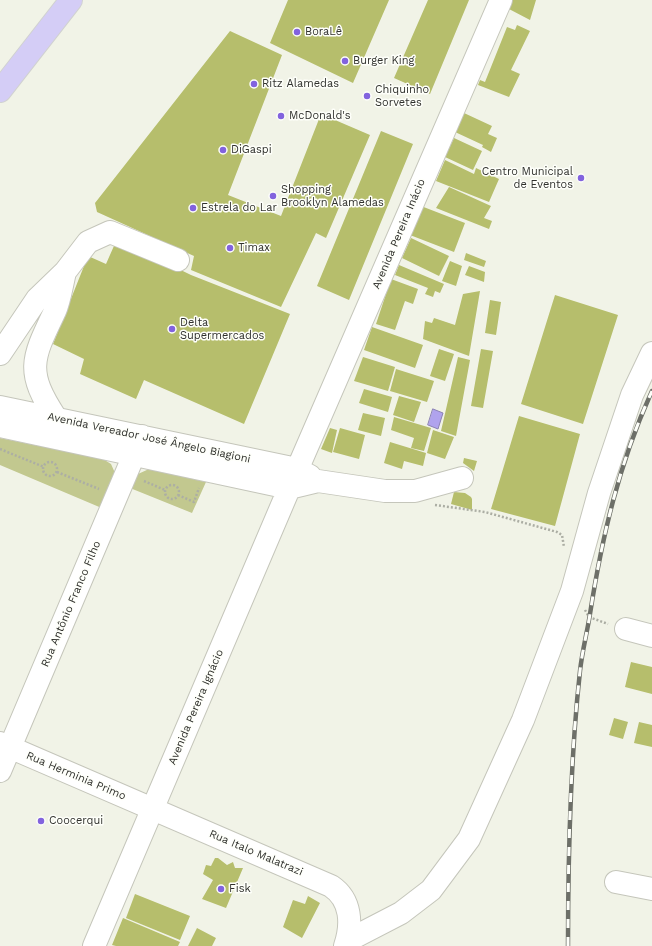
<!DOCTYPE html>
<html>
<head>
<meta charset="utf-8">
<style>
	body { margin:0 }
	canvas { display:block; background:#f1f3e7 }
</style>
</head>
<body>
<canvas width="652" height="946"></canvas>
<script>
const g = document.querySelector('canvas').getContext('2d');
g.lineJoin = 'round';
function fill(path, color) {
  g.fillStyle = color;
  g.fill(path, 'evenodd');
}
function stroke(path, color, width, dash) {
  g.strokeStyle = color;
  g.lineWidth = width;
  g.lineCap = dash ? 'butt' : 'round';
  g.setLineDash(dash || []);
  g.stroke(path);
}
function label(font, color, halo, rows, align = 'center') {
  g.font = font + ' "Work Sans",sans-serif';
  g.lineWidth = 3;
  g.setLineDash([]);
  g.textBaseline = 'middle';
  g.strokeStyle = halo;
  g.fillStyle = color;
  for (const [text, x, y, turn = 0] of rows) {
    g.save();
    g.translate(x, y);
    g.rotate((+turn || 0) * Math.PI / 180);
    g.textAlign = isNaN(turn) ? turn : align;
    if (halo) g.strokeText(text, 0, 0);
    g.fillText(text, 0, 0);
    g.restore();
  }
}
fill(new Path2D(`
	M0,438L103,459L111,464L115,473L104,509L0,465Z
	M149,469L206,482L192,513L130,488L138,474Z`), '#c2c88f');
const water = new Path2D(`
	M433,409L443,413L438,429L428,425Z`);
fill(water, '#b0a3ed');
stroke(water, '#8a81b3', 1);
fill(new Path2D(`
	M288,0H389L353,83L270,43Z
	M428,0H469L430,94L394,78Z
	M512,0H536L530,20L509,9Z
	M517,25L530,31L511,70L520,74L509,97L478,85L480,80L485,82L507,27L515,30Z
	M230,31L282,55L228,195L281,216L321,114L370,135L326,238L316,233L281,307L191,270L194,256L97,212L95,203Z
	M464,113L492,126L488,134L497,138L491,152L482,147L483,145L455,132Z
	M381,131L413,144L349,300L317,286Z
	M454,138L482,151L473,170L445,157Z
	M445,160L474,174L476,168L499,179L489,202L436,181Z
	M449,187L491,206L484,218L492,221L489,229L436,208Z
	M421,206L465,223L454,252L410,235Z
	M411,238L449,256L439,276L402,258Z
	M117,239L191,275L290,314L244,424L144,380L136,399L80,374L84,359L53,344L88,256L106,264Z
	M466,253L486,261L484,267L464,260Z
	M450,261L462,266L456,286L442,281Z
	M399,265L444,284L440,293L435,291L433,297L425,294L428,288L395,275Z
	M469,266L485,272L484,282L465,275Z
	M391,279L418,289L413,304L405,301L395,330L376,324Z
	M480,291L469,356L423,339L425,321L432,323L434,318L455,325L463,294Z
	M555,295L618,315L583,424L521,404Z
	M490,300L501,302L496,335L485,333Z
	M372,327L423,345L415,368L364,350Z
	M439,349L454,354L445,381L430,376Z
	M481,349L493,351L483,408L471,406Z
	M363,357L395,367L388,391L354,381Z
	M458,357L470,360L456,436L441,431Z
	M396,369L434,381L427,402L390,391Z
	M364,389L392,397L388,412L359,403Z
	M399,396L421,402L414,422L393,415Z
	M363,413L385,418L381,436L358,430Z
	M519,416L580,434L555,526L491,509Z
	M394,417L431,428L424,451L411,448L414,438L391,430Z
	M330,428L337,430L332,453L321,449Z
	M340,428L365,435L359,459L333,452Z
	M433,430L454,437L445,459L427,453Z
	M390,442L426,453L423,466L404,461L402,469L384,463Z
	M464,458L477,461L474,471L463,463Z
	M454,492L465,493L471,497L472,499V510L451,504Z
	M631,662L652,667V694L625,687Z
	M614,718L628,722L623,739L609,735Z
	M639,722L652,725V747L634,743Z
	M215,858H218L227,865L233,862L235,868H243L226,908L202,899L213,880L203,874L206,865L211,866Z
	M135,894L190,916L180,940L126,918Z
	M308,896L320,903L302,938L283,927L293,900L305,904Z
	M123,918L180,942L178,946H116L112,945Z
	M197,928L216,938L212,946H188Z`), '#b6be6c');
const minor = new Path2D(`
	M0,354L37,299L65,272L88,242L110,232L178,260
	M0,407L297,469L310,476
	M56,418C25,371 32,359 55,311C60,300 62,284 65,272
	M0,426L289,488L318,481L385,491H415L462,478
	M626,629L652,636
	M0,743L331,886C352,900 352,925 345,946
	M0,771L142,436
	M616,882L652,889
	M347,941L401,913L431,890L469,839L523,720L572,591L599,493L632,395L652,353
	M94,946L294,477L501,0`);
const major = new Path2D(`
	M0,91L71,0`);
stroke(minor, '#c5c6bb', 24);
stroke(major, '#d1d2d1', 24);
stroke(new Path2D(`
	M0,449L44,467
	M43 469a7 7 0 1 1 14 0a7 7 0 1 1-14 0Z
	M57,472L99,489
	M144,481L165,490
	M165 492a7 7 0 1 1 14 0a7 7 0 1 1-14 0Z
	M178,495L194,502L199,488
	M435,505L485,512L557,532L562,535L564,547
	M585,610L589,617L608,624`), '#acaea4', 2.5, [2, 2]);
stroke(minor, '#fff', 22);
stroke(major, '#d4cdf6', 22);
const rail = new Path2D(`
	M568,946C568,854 570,762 580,671C582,652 587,633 590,614C602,537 619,463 652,391`);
stroke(rail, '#6d6f68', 4.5);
stroke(rail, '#fefffa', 3, [9]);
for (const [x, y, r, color] of [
	[297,32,4,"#8263de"],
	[345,61,4,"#8263de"],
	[254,84,4,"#8263de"],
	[367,96,4,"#8263de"],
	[281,116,4,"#8263de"],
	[223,150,4,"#8263de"],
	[581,178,4,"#8263de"],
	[273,196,4,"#8263de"],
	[193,208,4,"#8263de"],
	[230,248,4,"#8263de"],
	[172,329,4,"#8263de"],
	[41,821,4,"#8263de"],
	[221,889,4,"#8263de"]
]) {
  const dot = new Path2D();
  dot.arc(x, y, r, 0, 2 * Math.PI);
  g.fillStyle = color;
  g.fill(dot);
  stroke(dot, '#fefffa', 1.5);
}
label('11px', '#30312d', '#fefffa', [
	["BoraLê",305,32],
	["Burger King",353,61],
	["Ritz Alamedas",262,84],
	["Chiquinho",375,90],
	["Sorvetes",375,103],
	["McDonald's",289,116],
	["DiGaspi",231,150],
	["Centro Municipal",573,172,"right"],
	["de Eventos",573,185,"right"],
	["Shopping",281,190],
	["Brooklyn Alamedas",281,203],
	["Estrela do Lar",201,208],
	["Timax",238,248],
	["Delta",180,323],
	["Supermercados",180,336],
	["Coocerqui",49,821],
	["Fisk",229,889]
], 'left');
label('11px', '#30312d', '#fefffa', [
	["Avenida Pereira Inácio",399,234,-67],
	["Avenida Vereador José Ângelo Biagioni",149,438,12],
	["Rua Antônio Franco Filho",71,604,-67],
	["Avenida Pereira Ignácio",196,707,-67],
	["Rua Herminia Primo",76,776,23],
	["Rua Italo Malatrazi",256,853,23]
]);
</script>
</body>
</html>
